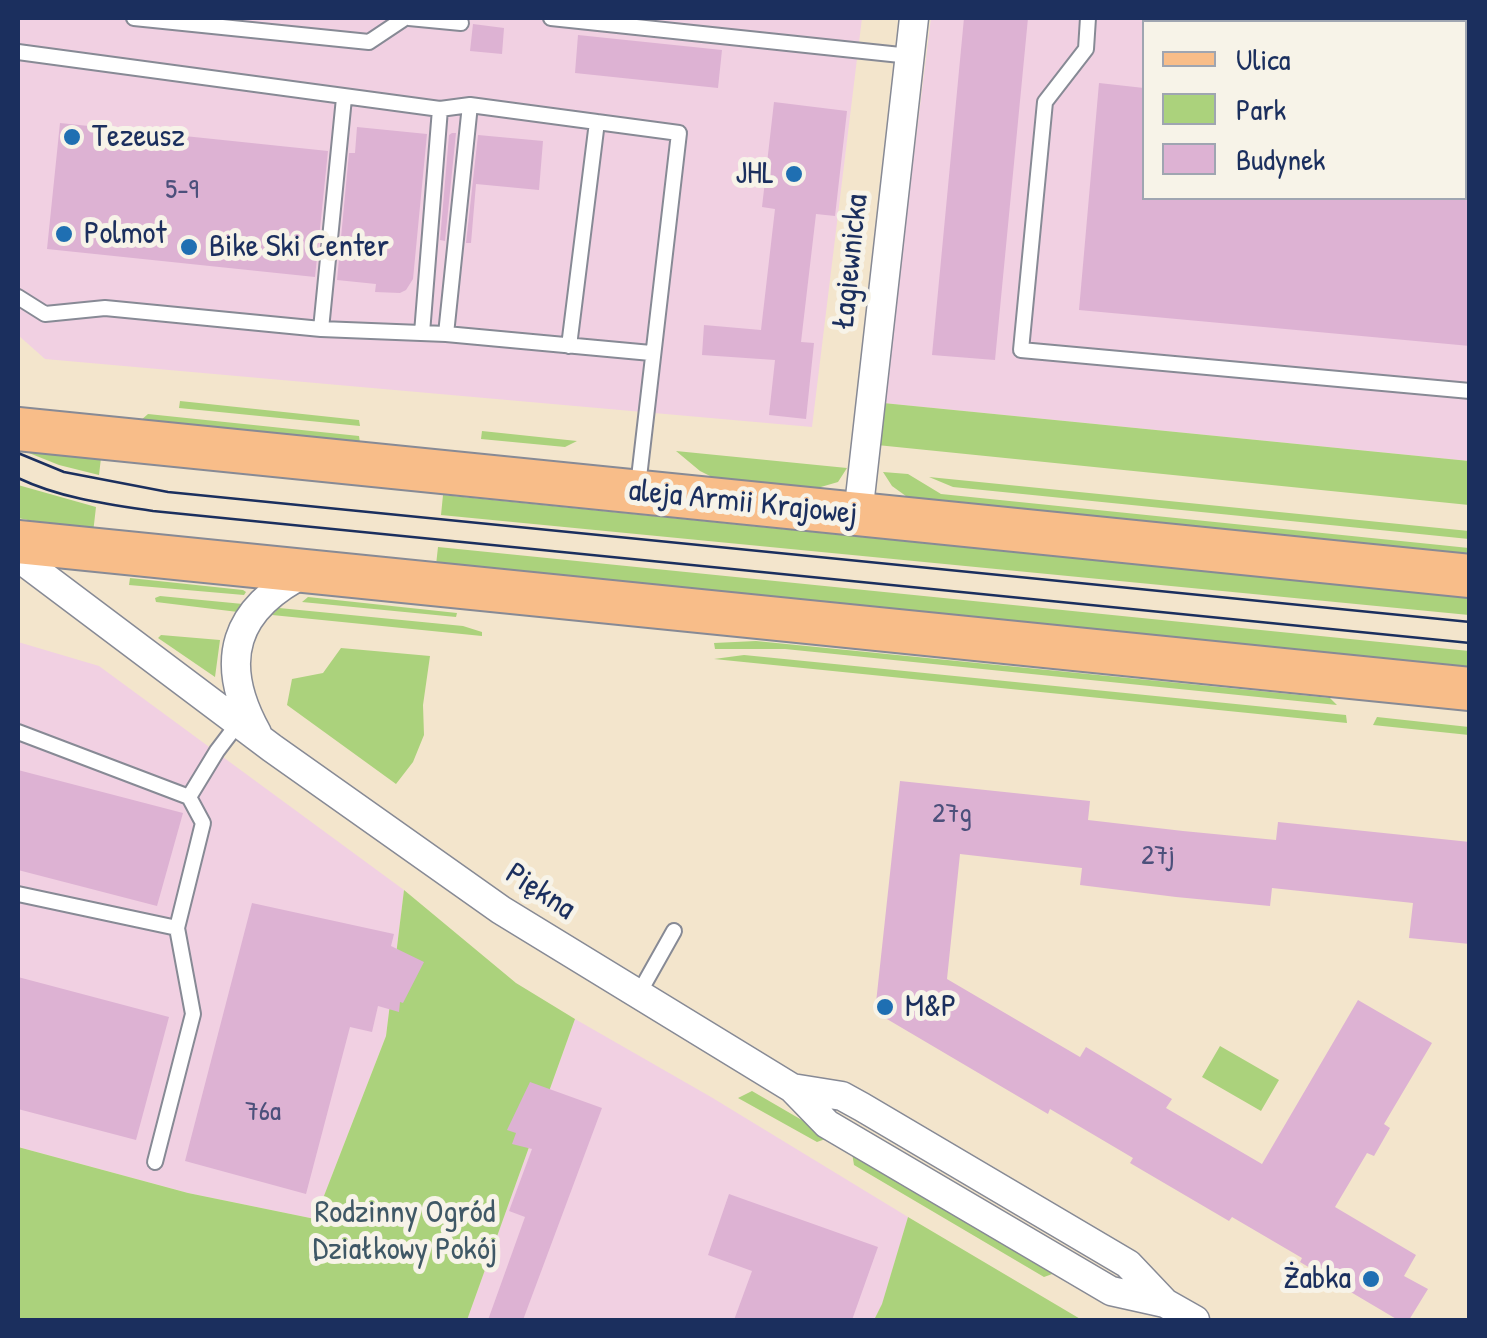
<!DOCTYPE html>
<html>
<head>
<meta charset="utf-8">
<style>
	body { margin:0 }
	#map { position:relative; width:1487px; height:1338px; overflow:hidden; background:#f3e5cc; font-family:"Patrick Hand",sans-serif }
	canvas { display:block }
	.frame { position:absolute; inset:0; border:20px solid #1b2f5e; pointer-events:none }
	.legend { position:absolute; left:1142px; top:20px; width:325px; height:180px; box-sizing:border-box; background:#f7f3e8; border:2px solid #9fa5b1; margin:0; padding:12px 18px; list-style:none; font-size:30px; color:#1b2f5e }
	.legend li { display:flex; align-items:center; gap:20px; height:50px }
	.legend b { width:50px; border:2px solid #9fa5b1 }
</style>
</head>
<body>
<div id="map">
<canvas width="1487" height="1338"></canvas>
<div class="frame"></div>
<ul class="legend">
<li><b style="height:12px;background:#f8bd89"></b>Ulica</li>
<li><b style="height:28px;background:#abd27c"></b>Park</li>
<li><b style="height:28px;background:#ddb2d3"></b>Budynek</li>
</ul>
</div>
<script>
const g = document.querySelector('canvas').getContext('2d');
g.lineJoin = 'round';
function fill(path, color) {
  g.fillStyle = color;
  g.fill(path, 'evenodd');
}
function stroke(path, color, width, dash) {
  g.strokeStyle = color;
  g.lineWidth = width;
  g.lineCap = dash ? 'butt' : 'round';
  g.setLineDash(dash || []);
  g.stroke(path);
}
function label(font, color, halo, rows, align = 'center') {
  g.font = font + ' "Patrick Hand",sans-serif';
  g.lineWidth = 10;
  g.setLineDash([]);
  g.textBaseline = 'middle';
  g.strokeStyle = halo;
  g.fillStyle = color;
  for (const [text, x, y, turn = 0] of rows) {
    g.save();
    g.translate(x, y);
    g.rotate((+turn || 0) * Math.PI / 180);
    g.textAlign = isNaN(turn) ? turn : align;
    if (halo) g.strokeText(text, 0, 0);
    g.fillText(text, 0, 0);
    g.restore();
  }
}
fill(new Path2D(`
	M18,18H862L812,427L45,359L18,335Z
	M931,18H1469V461L883,403ZM1144,22H1464V198H1144Z
	M18,642L99,666L404,890L386,1036L315,1219L188,1193L18,1147Z
	M575,1019L711,1097L908,1217L882,1305L874,1320H467Z`), '#f1d0e2');
fill(new Path2D(`
	M180,401L359,420L360,426L179,408Z
	M883,403L1469,461V505L877,445Z
	M148,414L359,436L360,443L140,421Z
	M482,431L577,441L565,447L481,439Z
	M19,449L101,458L99,475L59,465Z
	M676,451L847,468L838,482L814,489L716,479L700,471Z
	M883,472L908,474L941,494L1469,548V555L910,499L892,486Z
	M929,477L1469,531V539L953,487Z
	M18,485L96,507L93,533L18,518Z
	M443,495L1469,598V615L441,515Z
	M438,547L1469,651V668L436,565Z
	M130,578L243,590L246,592L244,595L129,585Z
	M160,596L243,604L238,612L156,602L155,598Z
	M308,597L457,613L456,617L302,602Z
	M279,608L463,626L482,632V636L272,615Z
	M161,635L220,640L215,677L158,638Z
	M756,641L1330,698L1337,705L785,649H715L714,643Z
	M341,648L430,656L423,705L424,735L413,762L396,784L287,705L292,679L323,673Z
	M744,655L1346,715L1347,723L714,659Z
	M1377,717L1469,727V735L1373,725Z
	M404,890L516,983L575,1019L467,1320H18V1147L188,1193L315,1219L386,1036Z
	M1220,1046L1279,1080L1261,1111L1202,1077Z
	M752,1091L831,1137L817,1142L738,1098Z
	M852,1153L1055,1273L1044,1277L854,1165Z
	M908,1217L1082,1320H874L882,1304Z`), '#abd27c');
fill(new Path2D(`
	M964,18H1028L995,360L932,355Z
	M473,24L504,28L502,54L470,51Z
	M578,35L722,50L718,88L575,73Z
	M1099,83L1144,88V198H1470V346L1079,310Z
	M774,102L847,111L835,216L816,214L801,342L814,343L806,419L769,415L775,360L702,355L704,325L761,330L775,209L762,207Z
	M60,123L328,151L315,277L47,249Z
	M357,127L427,134L413,279L406,290L400,293L375,292L376,284L337,280L349,153H355Z
	M452,133H456L445,241L440,240L449,135Z
	M478,135L543,141L539,190L476,184L471,243H466Z
	M18,770L183,813L157,906L18,870Z
	M900,781L1090,801L1088,820L1183,831L1276,840L1278,822L1470,842V944L1409,938L1413,903L1272,888L1270,906L1176,897L1080,885L1082,868L960,854L947,979L1080,1057L1086,1047L1172,1099L1166,1108L1262,1164L1358,1000L1432,1043L1384,1124L1390,1128L1374,1156L1367,1153L1335,1207L1416,1255L1404,1276L1428,1289L1409,1320H1398L1300,1262L1302,1258L1232,1217L1229,1221L1130,1163L1133,1158L1050,1109L1048,1114L875,1012Z
	M252,903L394,934L391,946L424,962L403,1003L400,1002L399,1012L378,1006L372,1032L350,1027L306,1194L185,1161Z
	M18,977L169,1017L136,1140L18,1109Z
	M530,1082L602,1108L523,1320H488L525,1217L509,1211L532,1149L512,1144L516,1133L507,1130Z
	M729,1194L878,1247L852,1320H734L752,1271L708,1255Z`), '#ddb2d3');
const service = new Path2D(`
	M134,18L369,42L405,18
	M409,18L461,23
	M551,18L910,56
	M1088,18L1086,49L1045,102L1021,350L1470,391
	M18,52L440,109L470,105L679,133L638,486
	M18,297L45,314L105,308L321,329L446,334L651,353
	M321,329L344,98
	M422,333L440,109
	M446,334L470,105
	M569,346L597,122
	M18,732L189,797
	M18,894L177,928L203,823L189,797L217,751L239,722
	M638,995L674,931
	M155,1162L193,1014L177,928`);
const minor = new Path2D(`
	M858,515L914,18
	M18,557L272,748L501,910L792,1088L827,1124L1111,1291L1165,1303
	M257,733C217,661 234,608 307,572
	M792,1088L842,1096L862,1107L1128,1264L1165,1303L1195,1320`);
const primary = new Path2D(`
	M18,429L1470,576
	M18,542L1470,689`);
stroke(service, '#878a95', 18);
stroke(minor, '#878a95', 31);
stroke(primary, '#878a95', 46);
stroke(service, '#fff', 14);
stroke(minor, '#fff', 28);
stroke(primary, '#f8bd89', 42);
stroke(new Path2D(`
	M18,453L64,472L168,492L1470,622
	M18,478C60,498 106,504 153,511L1470,643`), '#1b2f5e', 2.5);
for (const [x, y, r, color] of [
	[72,137,10,"#1f6fb2"],
	[794,174,10,"#1f6fb2"],
	[64,234,10,"#1f6fb2"],
	[189,247,10,"#1f6fb2"],
	[885,1007,10,"#1f6fb2"],
	[1371,1279,10,"#1f6fb2"]
]) {
  const dot = new Path2D();
  dot.arc(x, y, r, 0, 2 * Math.PI);
  g.fillStyle = color;
  g.fill(dot);
  stroke(dot, '#f7f3e8', 4);
}
label('28px', '#4c507b', null, [
	["5-9",182,191],
	["27g",952,815],
	["27j",1158,857],
	["76a",263,1113]
]);
label('32px', '#1b2f5e', '#f7f3e8', [
	["Tezeusz",92,137],
	["JHL",774,174,"right"],
	["Polmot",84,234],
	["Bike Ski Center",209,247],
	["M&P",905,1007],
	["Żabka",1351,1279,"right"]
], 'left');
label('32px', '#1b2f5e', '#f7f3e8', [
	["Łagiewnicka",851,262,-84],
	["aleja Armii Krajowej",743,503,6],
	["Piękna",540,892,33]
]);
label('32px', '#3f5866', '#f7f3e8', [
	["Rodzinny Ogród",405,1213],
	["Działkowy Pokój",405,1250]
]);
</script>
</body>
</html>
